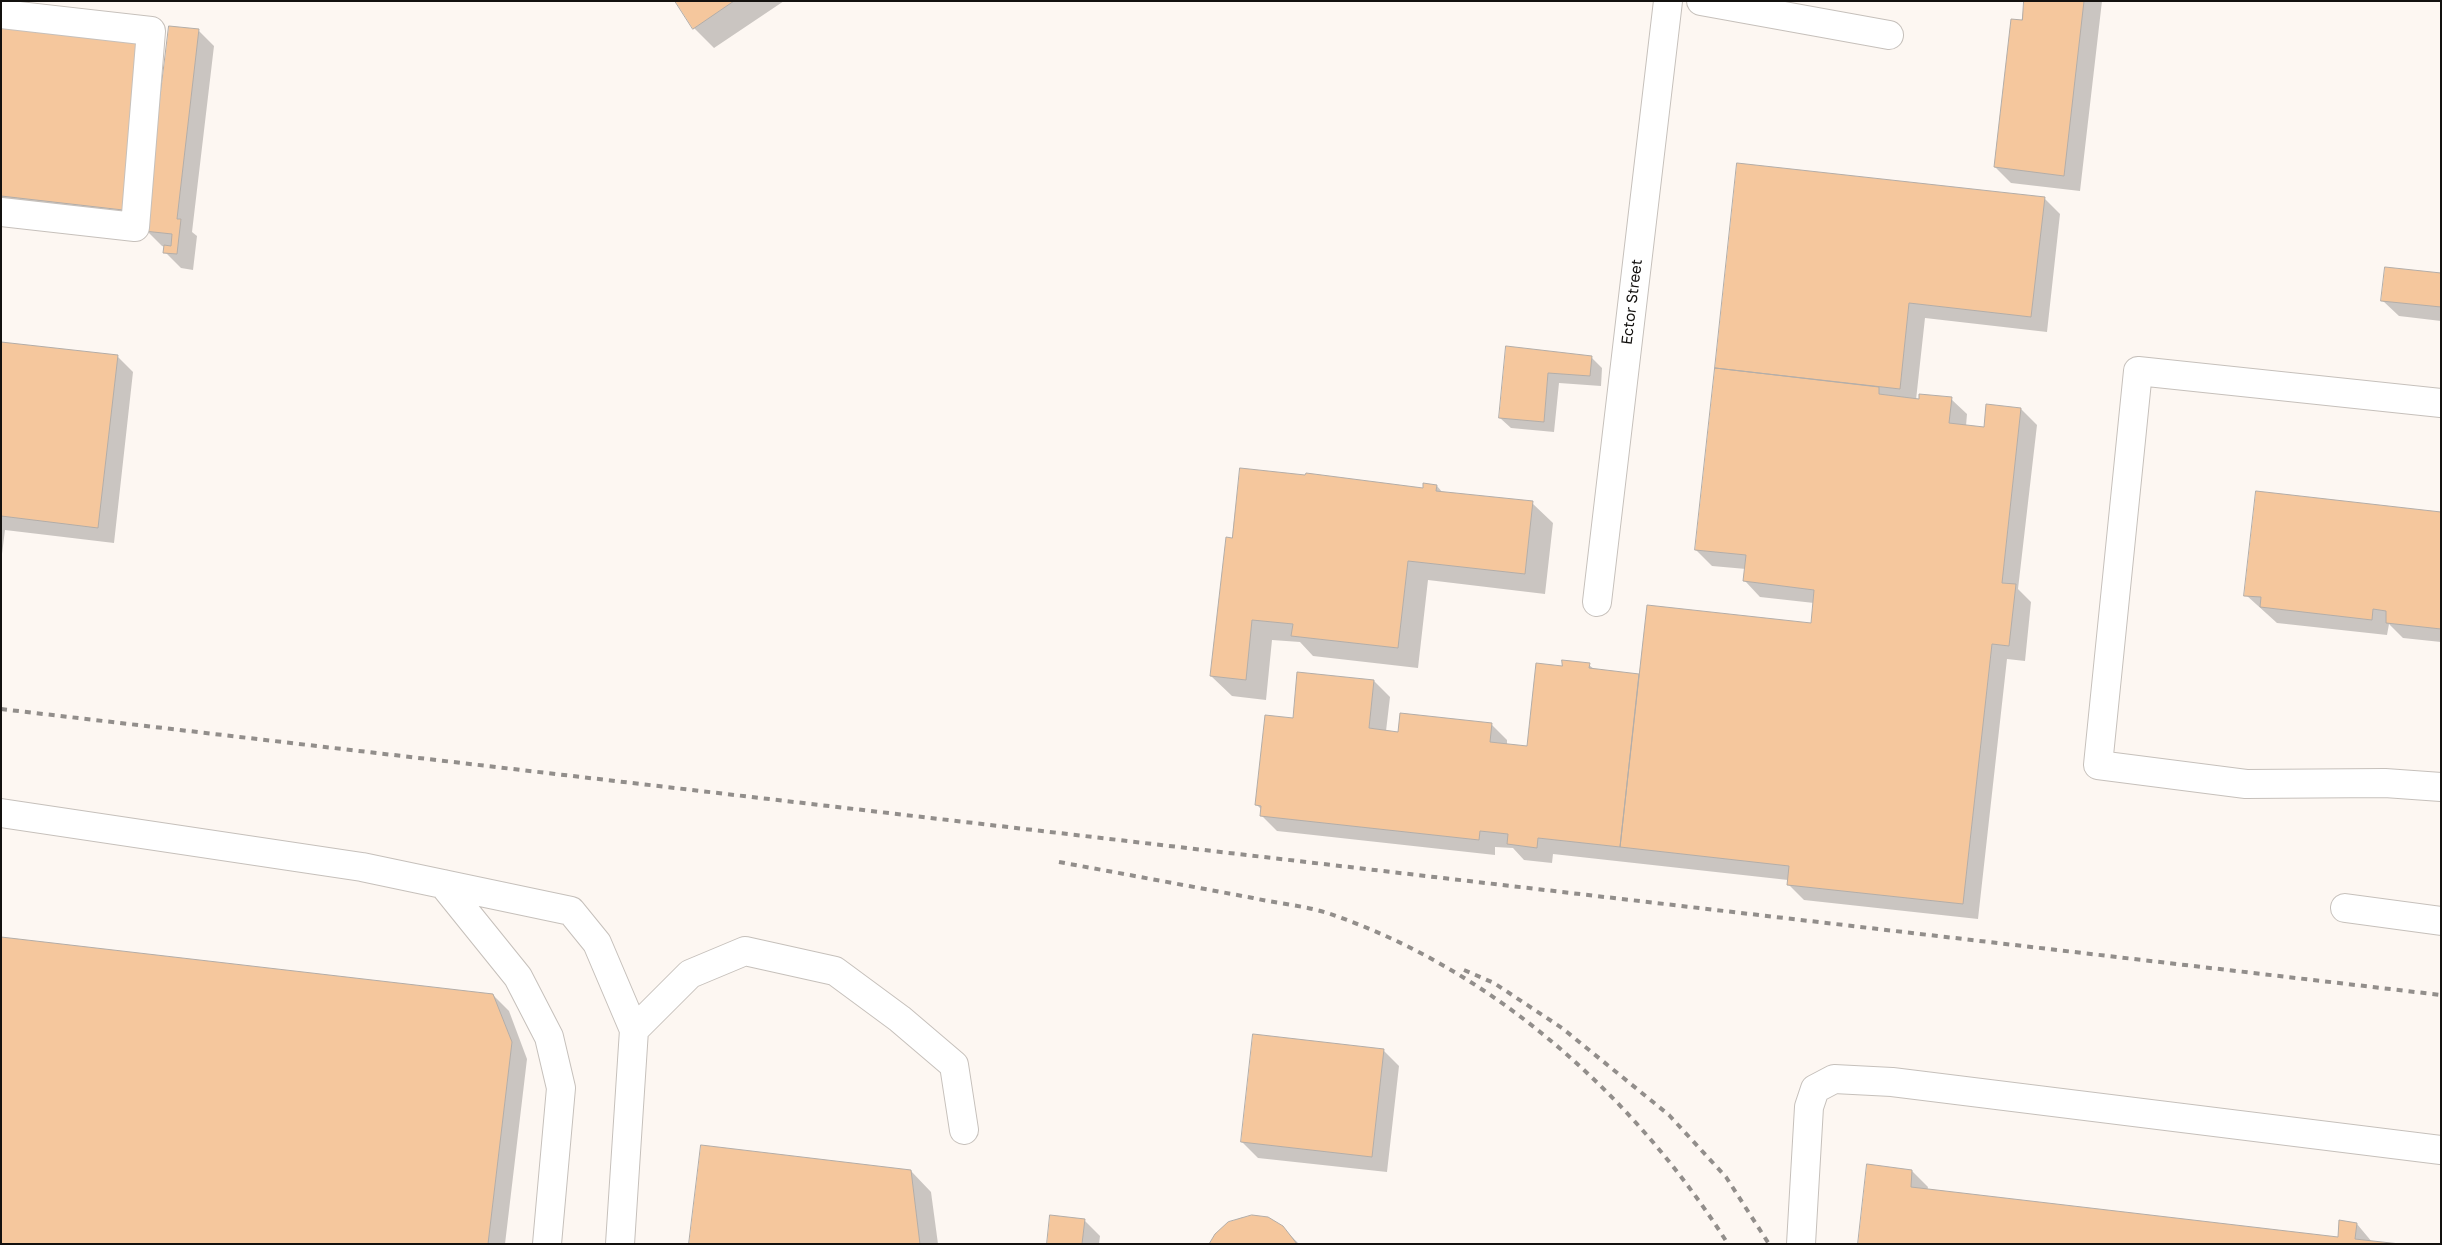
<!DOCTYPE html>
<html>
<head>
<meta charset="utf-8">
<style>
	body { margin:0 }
	#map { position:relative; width:2442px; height:1245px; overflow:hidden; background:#fdf7f2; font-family:"Golos Text",sans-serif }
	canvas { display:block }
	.frame { position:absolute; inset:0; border:2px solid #13110f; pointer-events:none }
</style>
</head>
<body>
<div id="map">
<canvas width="2442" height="1245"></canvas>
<div class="frame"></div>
</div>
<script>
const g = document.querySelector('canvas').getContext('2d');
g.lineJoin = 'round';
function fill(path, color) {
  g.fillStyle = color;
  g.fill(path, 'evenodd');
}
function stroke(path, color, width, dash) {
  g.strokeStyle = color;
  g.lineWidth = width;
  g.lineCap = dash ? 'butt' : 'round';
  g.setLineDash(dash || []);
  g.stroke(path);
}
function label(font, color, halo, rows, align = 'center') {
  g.font = font + ' "Golos Text",sans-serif';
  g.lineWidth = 5;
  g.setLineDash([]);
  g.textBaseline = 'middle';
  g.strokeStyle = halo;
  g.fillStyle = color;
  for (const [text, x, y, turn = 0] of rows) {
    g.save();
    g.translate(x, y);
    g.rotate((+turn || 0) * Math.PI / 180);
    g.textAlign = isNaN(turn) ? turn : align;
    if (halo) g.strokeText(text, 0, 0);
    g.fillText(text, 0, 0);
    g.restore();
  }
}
fill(new Path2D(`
	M676,1H784L714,48L694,28Z
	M2025,1H2102L2080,191L2011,183L1995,167Z
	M1,22L138,225L1,210Z
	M199,31L214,46L192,232L197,236L193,270L181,268L165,252V247L162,246L146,230Z
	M1738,164L2044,198L2060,214L2047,332L1925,318L1916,400L1951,399L1967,414L1966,426L1985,428L1987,405L2021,409L2037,425L2018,589L2031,602L2025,661L2007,659L1978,919L1804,900L1788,884V880L1553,854L1552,863L1524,860L1513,848L1495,847V855L1277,831L1261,815L1262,810L1257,805L1294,720L1374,681L1390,697L1386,731L1399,733L1491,724L1507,740V745L1528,747L1563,667L1589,665L1595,670L1640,675L1812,624L1814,603L1760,597L1745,581L1746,569L1712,566L1696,550Z
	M2441,274V321L2399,316L2383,301Z
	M1,343L117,356L133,372L114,543L5,530L1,562Z
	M1507,347L1591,357L1602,368L1601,386L1559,383L1554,432L1511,428L1500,418Z
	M1437,486L1443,493L1532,503L1553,523L1545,594L1428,580L1418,668L1313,656L1300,642L1272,640L1266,700L1232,696L1211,676L1233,539Z
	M2441,513V642L2403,638L2389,624L2387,635L2277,623L2246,595Z
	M493,995L509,1011L527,1059L505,1244H1Z
	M1383,1050L1399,1066L1387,1172L1258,1158L1242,1142Z
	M911,1171L931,1192L938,1244H690Z
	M1912,1171L1928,1187L1927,1191L2339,1238L2357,1224L2372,1242L1859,1244Z
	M1243,1217L1268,1219L1282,1227L1299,1244H1211L1228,1223Z
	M1084,1220L1100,1236L1099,1244H1048Z`), '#0003');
const building = new Path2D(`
	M675,1H734L693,29Z
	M2024,1H2084L2064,176L1994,167L2011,19L2022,20Z
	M1,21L142,37L123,210L1,196Z
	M169,26L199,29L177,219H181L177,254L163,253L164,245L171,246L172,234L144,231Z
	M1737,163L2045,197L2031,317L1909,303L1900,389L1715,368Z
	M2385,267L2441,273V307L2381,301Z
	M1,342L118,355L98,528L1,516Z
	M1506,346L1592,356L1590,376L1548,373L1544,422L1499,418Z
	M1715,368L1879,387V394L1919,399V394L1952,397L1949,423L1984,427L1986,404L2021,408L2002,583L2016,584L2009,646L1992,644L1963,904L1787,885L1789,866L1620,847L1647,605L1811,623L1814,590L1743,581L1746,555L1695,550Z
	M1240,468L1305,475L1306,473L1423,488V483L1437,485L1436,491L1533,501L1525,574L1408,561L1398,648L1291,636L1293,624L1252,620L1246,680L1210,676L1226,537L1232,538Z
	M2256,491L2441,512V629L2386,623V611L2373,609L2372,620L2260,607L2261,597L2244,596Z
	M1562,660L1590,663L1589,668L1639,674L1620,847L1538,838L1537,848L1507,844L1508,834L1480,831L1479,840L1260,816L1261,806L1255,805L1265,715L1293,718L1297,672L1374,680L1369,728L1398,732L1400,713L1492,723L1490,742L1527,746L1536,663L1562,666Z
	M1,937L493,994L512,1042L488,1244H1Z
	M1253,1034L1384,1049L1372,1157L1241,1142Z
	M701,1145L911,1170L920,1244H689Z
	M1867,1164L1912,1170L1911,1187L2338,1237L2339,1220L2357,1223L2355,1239L2400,1244H1858Z
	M1050,1215L1085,1219L1082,1244H1047Z
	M1252,1215L1268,1217L1283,1226L1297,1244H1209L1215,1234L1228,1222Z`);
fill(building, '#f5c79d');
stroke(building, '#b3ada8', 1);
const minor = new Path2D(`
	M1701,1L1889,35
	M1,14L151,31L135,227L1,212
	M2441,403L2138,371L2098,765L2246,784L2385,783L2441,787
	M1597,602L1668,1
	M1,813L362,867L571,911L597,943L634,1030L620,1244
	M443,884L518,977L549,1037L561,1088L547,1244
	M2345,908L2441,921
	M634,1030L690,974L745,951L835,971L900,1019L954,1065L964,1130
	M1801,1244L1809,1107L1815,1089L1834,1079L1892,1082L2441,1150`);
stroke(minor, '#c6c0bb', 30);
stroke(minor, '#fff', 28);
stroke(new Path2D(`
	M1,709L2441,995
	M1059,862C1124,874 1189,886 1253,898C1280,904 1310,906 1336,916C1498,973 1637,1100 1728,1244
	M1464,970L1494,983L1562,1028L1669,1115L1726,1177L1769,1244`), '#928e8b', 4, [6, 6]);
label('15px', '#13110f', '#fff', [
	["Ector Street",1632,302,-83]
]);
</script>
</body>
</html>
